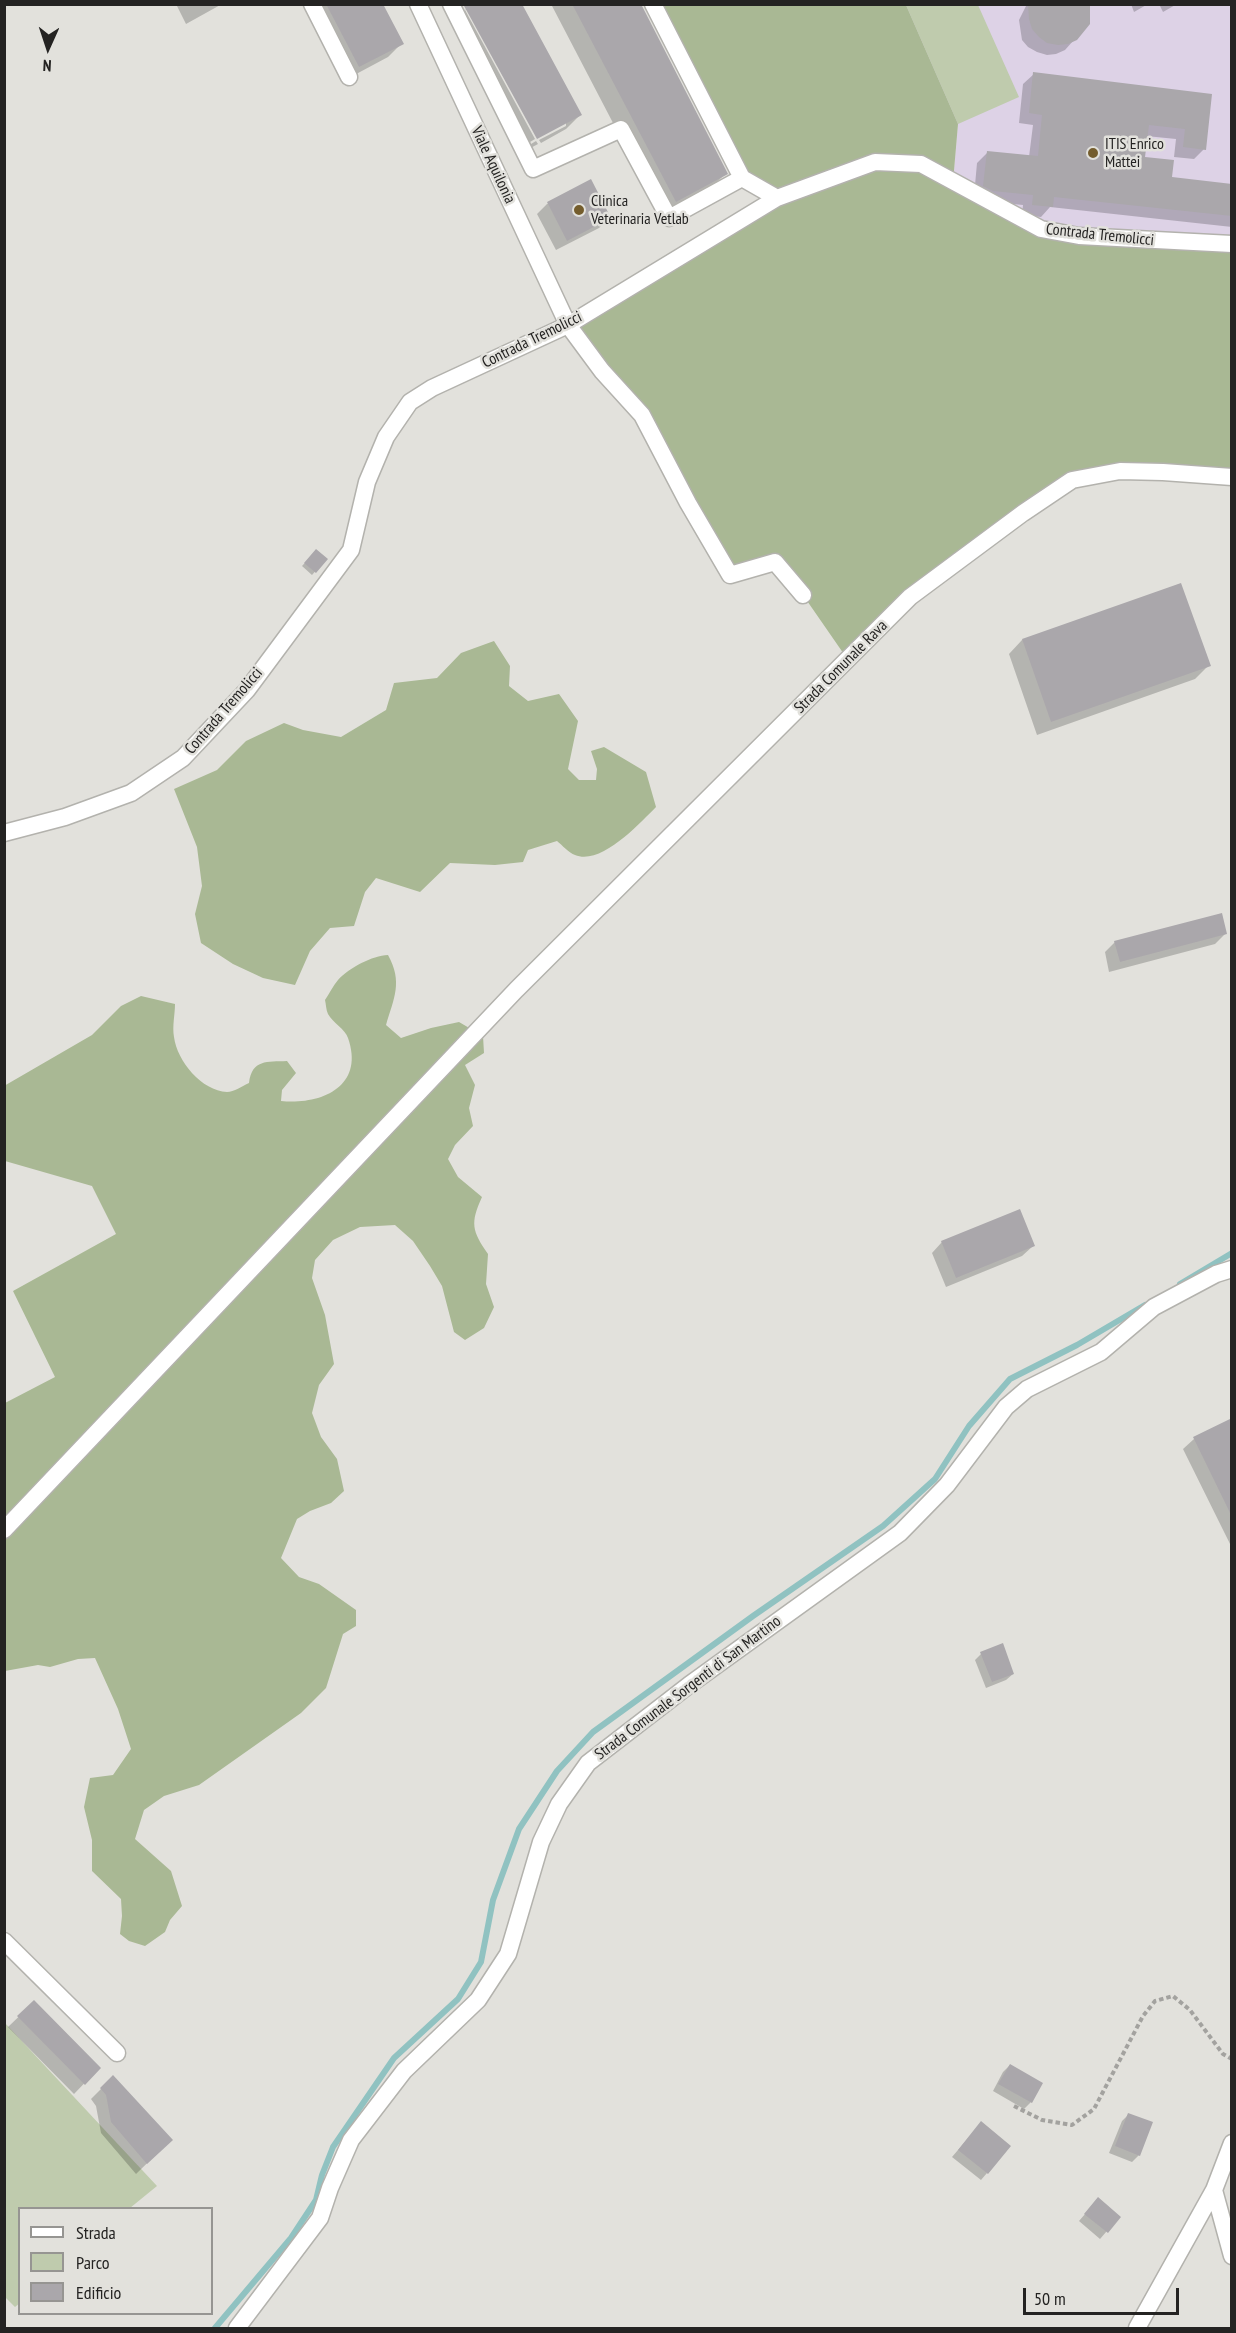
<!DOCTYPE html>
<html>
<head>
<meta charset="utf-8">
<style>
	body { margin:0 }
	#map { position:relative; width:1236px; height:2333px; overflow:hidden; background:#e2e1dc; font-family:"PT Sans Narrow",sans-serif }
	canvas { display:block }
	.frame { position:absolute; inset:0; border:6px solid #242322; pointer-events:none }
	.legend { position:absolute; left:18px; top:2207px; width:195px; height:108px; box-sizing:border-box; background:#e2e1dc; border:2px solid #969592; margin:0; padding:8px 10px; list-style:none; font-size:18px; color:#242322 }
	.legend li { display:flex; align-items:center; gap:12px; height:30px }
	.legend b { width:30px; border:2px solid #969592 }
	.north { position:absolute; left:18px; top:18px; width:60px; height:60px; -webkit-text-stroke:4px #e2e1dc; paint-order:stroke; rotate:183deg; font-size:16px; font-weight:700; line-height:24px; text-align:center; color:#242322 }
	.north::after { content:''; display:block; margin:auto; width:21px; height:27px; background:#242322; clip-path:polygon(50% 0,100% 100%,50% 72%,0 100%) }
	.scale { position:absolute; left:1023px; top:2288px; width:156px; height:27px; box-sizing:border-box; border:3px solid #242322; border-top:0; padding-left:8px; font-size:18px; line-height:21px; white-space:nowrap; color:#242322; -webkit-text-stroke:4px #e2e1dc; paint-order:stroke }
</style>
</head>
<body>
<div id="map">
<canvas width="1236" height="2333"></canvas>
<div class="frame"></div>
<ul class="legend">
<li><b style="height:8px;background:#fff"></b>Strada</li>
<li><b style="height:16px;background:#bfcbad"></b>Parco</li>
<li><b style="height:16px;background:#aaa7ab"></b>Edificio</li>
</ul>
<div class="north">N</div>
<div class="scale">50 m</div>
</div>
<script>
const g = document.querySelector('canvas').getContext('2d');
g.lineJoin = 'round';
function fill(path, color) {
  g.fillStyle = color;
  g.fill(path, 'evenodd');
}
function stroke(path, color, width, dash) {
  g.strokeStyle = color;
  g.lineWidth = width;
  g.lineCap = dash ? 'butt' : 'round';
  g.setLineDash(dash || []);
  g.stroke(path);
}
function label(font, color, halo, rows, align = 'center') {
  g.font = font + ' "PT Sans Narrow",sans-serif';
  g.lineWidth = 5;
  g.setLineDash([]);
  g.textBaseline = 'middle';
  g.strokeStyle = halo;
  g.fillStyle = color;
  for (const [text, x, y, turn = 0] of rows) {
    g.save();
    g.translate(x, y);
    g.rotate((+turn || 0) * Math.PI / 180);
    g.textAlign = isNaN(turn) ? turn : align;
    if (halo) g.strokeText(text, 0, 0);
    g.fillText(text, 0, 0);
    g.restore();
  }
}
fill(new Path2D(`
	M906,5H1231V244L1041,229L953,182L958,124Z`), '#ddd2e6');
fill(new Path2D(`
	M906,5H978L1019,97L958,124Z
	M5,2023L157,2186L130,2208H20V2303L15,2307L4,2296Z`), '#bfcbad');
fill(new Path2D(`
	M653,5H906L958,124L953,182L1041,229L1231,244V477L1072,480L910,597L848,660L803,595L776,562L730,575L642,415L568,325L777,198L742,178Z
	M494,641L510,666L509,686L528,701L559,694L578,721L568,769L579,780H596L597,769L591,751L604,747L646,772L656,807C640,823 601,866 575,855C569,853 562,845 557,841L528,850L523,862L495,865L450,863L420,892L376,878L365,892L354,926L330,928L310,951L295,985L263,978L233,964L201,943L195,914L202,886L197,847L174,789L217,770L246,741L284,723L303,730L341,737L386,710L394,683L437,678L461,653Z
	M388,955C403,982 394,998 386,1025L401,1038L431,1028L459,1022L483,1036L484,1053L465,1065L475,1085L469,1108L473,1126L455,1145L448,1159L458,1177L482,1197C470,1223 472,1231 488,1254L486,1284L494,1307L484,1328L465,1340L454,1332L442,1286L430,1266L413,1241L395,1225L360,1227L333,1240L315,1260L312,1278L325,1315L334,1364L319,1385L312,1413L321,1437L337,1459L344,1491L331,1503L310,1511L297,1519L281,1558L299,1577L319,1584L356,1610V1626L343,1634L326,1688L301,1713L199,1785L164,1796L144,1810L135,1839L171,1871L182,1906L170,1920L165,1932L145,1946L129,1941L120,1934L122,1916L121,1899L92,1871V1840L84,1807L90,1778L113,1775L131,1749L118,1709L95,1658L78,1659L50,1667L38,1665L5,1671V1403L55,1377L13,1291L116,1234L92,1186L5,1161L4,1086L92,1035L121,1006L141,996L175,1004C175,1014 172,1027 174,1037C177,1061 202,1091 227,1092C234,1092 242,1086 249,1083C252,1059 267,1062 287,1061L296,1073L282,1090L281,1101C321,1105 365,1087 348,1038C345,1029 333,1023 328,1014C326,1010 326,1004 325,1000C329,994 333,986 338,980C350,967 372,956 388,955Z`), '#a9b894');
fill(new Path2D(`
	M176,4H222L186,24Z
	M305,4H382L402,43L388,57L345,80Z
	M472,4H520L580,115L566,129L541,143L539,140L566,126V122L538,137L468,10H465L535,139L530,142L531,144L536,141L538,144L523,152L452,22Z
	M551,4H639L726,173L712,187L661,215Z
	M1027,4H1087L1090,14L1089,23L1065,50L1056,54L1047,55L1037,52L1028,47L1022,40L1019,20Z
	M1131,4H1148L1134,12Z
	M1159,4H1177L1163,12Z
	M1034,74L1211,95L1204,149L1194,159L1174,157L1176,139L1146,136L1144,158L1170,179L1232,185V227L1050,207L1041,217L1022,215L1023,205L982,201L974,196L977,163L988,152L1029,157L1033,125L1019,123L1023,84Z
	M590,181L610,217L599,228L556,250L537,214L547,204Z
	M316,551L326,559L312,575L302,566Z
	M1180,584L1209,665L1195,679L1037,735L1009,654L1022,640Z
	M1225,934L1215,944L1109,972L1105,952L1115,942Z
	M942,1242L1033,1246L1022,1256L946,1287L932,1253Z
	M1232,1419V1548L1183,1449L1194,1439Z
	M981,1654L1013,1674L1006,1680L986,1688L975,1660Z
	M34,2002L99,2068L74,2094L8,2027Z
	M1010,2065L1031,2102L1024,2109L993,2091L1003,2072Z
	M113,2077L171,2140L136,2174L101,2133L96,2106L91,2099Z
	M1128,2115L1139,2155L1132,2162L1109,2153L1122,2121Z
	M975,2130L987,2173L981,2180L952,2157Z
	M1092,2206L1119,2217L1100,2239L1079,2221Z`), '#0003');
stroke(new Path2D(`
	M1180,1284L1232,1253
	M215,2328L291,2238L316,2200L322,2175L333,2147L394,2058L458,1999L481,1962L493,1900L519,1829L557,1771L593,1732L753,1616L883,1526L935,1479L969,1426L1010,1379L1077,1345L1145,1305`), '#90c2c1', 6);
fill(new Path2D(`
	M326,4H383L404,44L359,67Z
	M463,4H522L582,115L537,139Z
	M572,4H641L728,174L676,202Z
	M1028,4H1090V24L1077,40L1068,44L1058,45L1047,43L1039,37L1032,29L1029,19Z
	M1033,72L1212,94L1206,150L1183,147L1185,129L1149,125L1145,157L1174,160L1172,177L1232,184V216L1054,197L1053,207L1032,205L1033,195L993,191L983,186L987,151L1038,156L1042,115L1029,113Z
	M591,179L611,218L567,241L547,202Z
	M316,549L328,559L316,573L304,563Z
	M1181,583L1211,666L1051,722L1022,639Z
	M1222,913L1227,934L1120,962L1114,941Z
	M1020,1209L1035,1246L956,1278L941,1241Z
	M1232,1418V1517L1193,1437Z
	M1003,1643L1014,1674L992,1682L980,1652Z
	M34,2000L101,2068L85,2085L17,2016Z
	M1010,2064L1043,2083L1032,2103L998,2084Z
	M113,2075L173,2140L147,2164L111,2122L106,2095L100,2088Z
	M1128,2113L1153,2122L1140,2156L1115,2146Z
	M981,2121L1011,2146L988,2174L958,2150Z
	M1098,2197L1121,2217L1108,2233L1084,2214Z`), '#aaa7ab');
const street = new Path2D(`
	M312,4L349,77
	M418,4L568,325L602,371L642,415L688,503L730,575L775,562L803,595
	M451,4L533,169L621,129L669,218L742,178
	M653,4L742,178L777,198
	M4,833L65,817L131,793L183,758L247,690L351,550L367,482L386,437L410,402L432,388L568,325L777,198L875,162L921,164L1041,229L1079,236L1232,244
	M4,1530L516,990L910,597L1023,513L1072,480L1120,471L1163,472L1232,477
	M4,1941L117,2053
	M1214,2190L1232,2256
	M237,2328L320,2218L330,2188L351,2140L404,2071L478,2000L508,1954L541,1842L559,1804L588,1763L689,1685L900,1533L947,1485L1006,1407L1027,1389L1101,1352L1154,1307L1216,1274L1232,1269
	M1137,2328L1214,2190L1232,2143`);
stroke(street, '#b3b2ad', 19);
stroke(new Path2D(`
	M1014,2106L1042,2120L1072,2125L1094,2109L1143,2016L1155,2001L1173,1996L1190,2010L1223,2054L1232,2059`), '#a3a29f', 4, [4.5, 3]);
stroke(street, '#fff', 16);
for (const [x, y, r, color] of [
	[1093,153,6,"#745d2d"],
	[579,210,6,"#745d2d"]
]) {
  const dot = new Path2D();
  dot.arc(x, y, r, 0, 2 * Math.PI);
  g.fillStyle = color;
  g.fill(dot);
  stroke(dot, '#e2e1dc', 2);
}
label('16px', '#242322', '#e2e1dc', [
	["ITIS Enrico",1105,144],
	["Mattei",1105,162],
	["Clinica",591,201],
	["Veterinaria Vetlab",591,219]
], 'left');
label('16px', '#242322', '#e2e1dc', [
	["Viale Aquilonia",493,165,65],
	["Contrada Tremolicci",1100,235,6],
	["Contrada Tremolicci",532,340,-26],
	["Strada Comunale Rava",841,667,-45],
	["Contrada Tremolicci",224,711,-49],
	["Strada Comunale Sorgenti di San Martino",688,1688,-37]
]);
</script>
</body>
</html>
